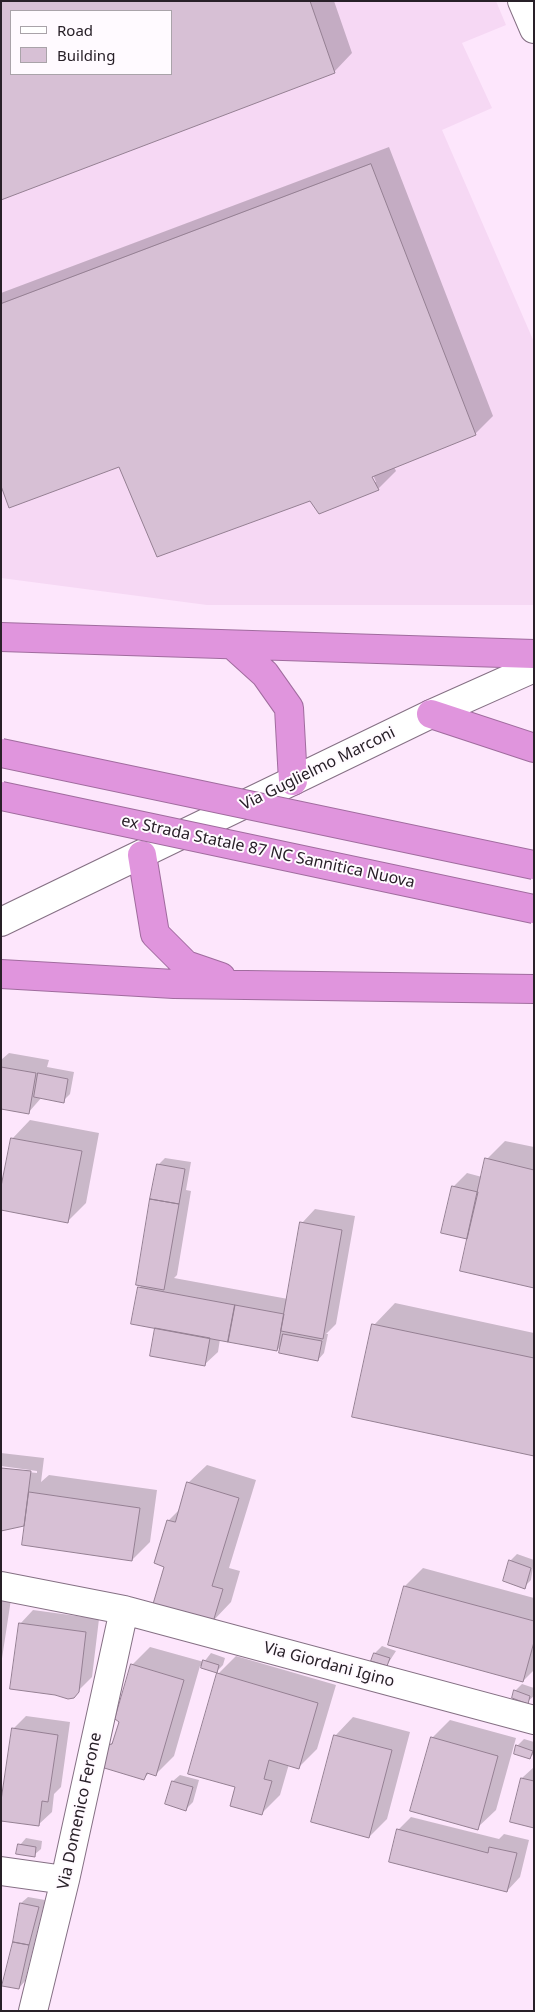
<!DOCTYPE html>
<html>
<head>
<meta charset="utf-8">
<style>
	body { margin:0 }
	#map { position:relative; width:535px; height:2012px; overflow:hidden; background:#fde6fc; font-family:"Noto Sans",sans-serif }
	canvas { display:block }
	.frame { position:absolute; inset:0; border:2px solid #282028; pointer-events:none }
	.legend { position:absolute; left:10px; top:10px; width:162px; height:65px; box-sizing:border-box; background:#fffaff; border:1px solid #a9a3a9; margin:0; padding:6px 9px; list-style:none; font-size:15px; color:#282028 }
	.legend li { display:flex; align-items:center; gap:10px; height:25px }
	.legend b { width:25px; border:1px solid #a9a3a9 }
</style>
</head>
<body>
<div id="map">
<canvas width="535" height="2012"></canvas>
<div class="frame"></div>
<ul class="legend">
<li><b style="height:6px;background:#fff"></b>Road</li>
<li><b style="height:14px;background:#d7c0d5"></b>Building</li>
</ul>
</div>
<script>
const g = document.querySelector('canvas').getContext('2d');
g.lineJoin = 'round';
function fill(path, color) {
  g.fillStyle = color;
  g.fill(path, 'evenodd');
}
function stroke(path, color, width, dash) {
  g.strokeStyle = color;
  g.lineWidth = width;
  g.lineCap = dash ? 'butt' : 'round';
  g.setLineDash(dash || []);
  g.stroke(path);
}
function label(font, color, halo, rows, align = 'center') {
  g.font = font + ' "Noto Sans",sans-serif';
  g.lineWidth = 4;
  g.setLineDash([]);
  g.textBaseline = 'middle';
  g.strokeStyle = halo;
  g.fillStyle = color;
  for (const [text, x, y, turn = 0] of rows) {
    g.save();
    g.translate(x, y);
    g.rotate((+turn || 0) * Math.PI / 180);
    g.textAlign = isNaN(turn) ? turn : align;
    if (halo) g.strokeText(text, 0, 0);
    g.fillText(text, 0, 0);
    g.restore();
  }
}
fill(new Path2D(`
	M1,1H496L506,25L462,43L492,108L442,130L534,342V605H207L1,578ZM11,11H171V74H11Z`), '#f6d8f4');
fill(new Path2D(`
	M1,1H334L352,53L334,72L1,199ZM11,11H171V74H11Z
	M389,147L493,416L475,434L394,467L396,471L378,489L311,499L120,466L1,482V293ZM371,470L376,482H373L369,472Z
	M9,1053L49,1060L47,1067L74,1072L70,1094L63,1101L42,1097L28,1113L1,1108V1060Z
	M30,1120L99,1133L86,1203L68,1221L12,1139Z
	M505,1141L534,1147V1287L468,1238L442,1232L453,1187L467,1173L482,1177L487,1159Z
	M165,1158L191,1162L186,1190L191,1191L177,1275L174,1278L288,1299L302,1223L315,1209L355,1216L336,1324L326,1334H328L324,1353L318,1360L282,1345L277,1350L220,1339L218,1352L204,1365L156,1327L139,1288L142,1285L158,1165Z
	M395,1303L534,1333V1454L374,1325Z
	M1,1453L44,1458L41,1482L49,1475L157,1490L150,1542L132,1560L26,1523L24,1525L1,1469L37,1473V1471L1,1466Z
	M207,1465L256,1480L229,1568L240,1571L231,1602L213,1621L165,1566L168,1521L180,1509L188,1483Z
	M517,1554L534,1560L531,1580L524,1587L510,1561Z
	M423,1568L534,1598V1670L523,1681L405,1586Z
	M1,1584L13,1586L1,1665L2,1603Z
	M33,1610L99,1619L92,1677L73,1696L20,1624Z
	M382,1646L396,1651L387,1665L375,1653Z
	M150,1647L204,1662L211,1653L225,1658L223,1665L216,1672L200,1666L174,1756L156,1774L150,1772L144,1778L109,1746L115,1739L132,1665Z
	M236,1656L336,1685L317,1749L299,1767L289,1764L280,1795L261,1814L237,1786L218,1674Z
	M522,1684L534,1688V1696L527,1702L515,1691Z
	M26,1716L70,1722L61,1787L54,1794L52,1812L38,1825L13,1729Z
	M353,1717L410,1732L387,1819L369,1837L335,1736Z
	M450,1720L516,1738L496,1810L477,1828L432,1738Z
	M524,1739L534,1742V1754L530,1757L517,1746Z
	M534,1767V1826L522,1778Z
	M180,1775L199,1780L193,1802L186,1809L173,1781Z
	M411,1817L499,1839L504,1834L529,1840L520,1877L507,1891L398,1830Z
	M26,1838L42,1841L41,1849L34,1855L20,1845Z
	M28,1897L45,1900L25,1981L19,1988L21,1903Z`), '#0003');
const building = new Path2D(`
	M1,1H310L335,73L1,200ZM11,11H171V74H11Z
	M371,164L476,435L372,477L379,490L319,514L310,501L157,557L119,467L9,508L1,486V304Z
	M1,1067L36,1073L29,1114L1,1109Z
	M38,1073L68,1079L64,1103L34,1097Z
	M11,1138L82,1151L68,1223L1,1210V1187Z
	M485,1158L534,1170V1288L460,1271Z
	M157,1164L185,1169L179,1204L150,1199Z
	M452,1186L478,1192L467,1239L441,1233Z
	M150,1199L179,1204L164,1290L136,1285Z
	M300,1222L342,1230L323,1339L281,1331Z
	M138,1287L235,1305L228,1342L131,1324Z
	M235,1305L284,1314L277,1351L228,1342Z
	M372,1324L534,1358V1456L352,1417Z
	M155,1328L210,1338L205,1366L150,1356Z
	M283,1334L322,1341L318,1361L279,1353Z
	M1,1468L31,1471L24,1526L1,1531Z
	M187,1482L239,1498L212,1586L223,1589L213,1622L153,1604L164,1567L154,1563L167,1520L175,1522Z
	M29,1492L140,1508L132,1561L22,1545Z
	M509,1560L531,1568L525,1589L503,1581Z
	M404,1586L534,1621V1642L523,1682L388,1645Z
	M19,1623L86,1632L79,1692L74,1698L68,1699L55,1695L10,1689Z
	M374,1653L390,1658L387,1666L371,1661Z
	M203,1660L219,1665L217,1673L201,1668Z
	M131,1664L184,1680L156,1776L147,1773L144,1780L101,1767L107,1745L112,1744L119,1722L115,1719Z
	M217,1673L318,1703L299,1769L269,1760L264,1779L272,1781L262,1815L230,1806L235,1787L188,1774Z
	M514,1690L530,1696L528,1704L512,1698Z
	M12,1728L58,1735L48,1802L42,1801L39,1826L1,1821V1801Z
	M334,1735L392,1750L369,1838L311,1822Z
	M431,1737L498,1756L478,1830L410,1811Z
	M516,1745L533,1751L530,1759L514,1754Z
	M521,1778L534,1781V1828L510,1822Z
	M172,1781L193,1787L186,1811L165,1804Z
	M397,1829L488,1853L489,1847L517,1853L507,1892L389,1862Z
	M18,1844L36,1847L35,1857L16,1854Z
	M20,1903L39,1907L29,1945L13,1942Z
	M13,1942L29,1945L19,1989L2,1986Z`);
fill(building, '#d7c0d5');
stroke(building, '#958093', 1);
const minor = new Path2D(`
	M522,1L534,29
	M1,922L431,714L534,668
	M1,1586L124,1610L534,1720
	M1,1871L65,1880
	M33,2011L65,1880L124,1610`);
const highway = new Path2D(`
	M1,637L534,654
	M234,646L265,674L289,708L293,781
	M431,714L534,748
	M142,855L155,934L186,965L221,977
	M1,974L174,984L534,989`);
stroke(minor, '#857084', 30);
stroke(highway, '#a06c9e', 30);
stroke(minor, '#fff', 28);
stroke(highway, '#e095dd', 28);
const highwayBridge = new Path2D(`
	M1,753L534,865
	M1,796L534,909`);
stroke(highwayBridge, '#a06c9e', 30, []);
stroke(highwayBridge, '#e095dd', 28);
label('16px', '#282028', '#fffaff', [
	["Via Guglielmo Marconi",318,769,-26],
	["ex Strada Statale 87 NC Sannitica Nuova",268,852,12],
	["Via Giordani Igino",329,1665,15],
	["Via Domenico Ferone",80,1811,-78]
]);
</script>
</body>
</html>
